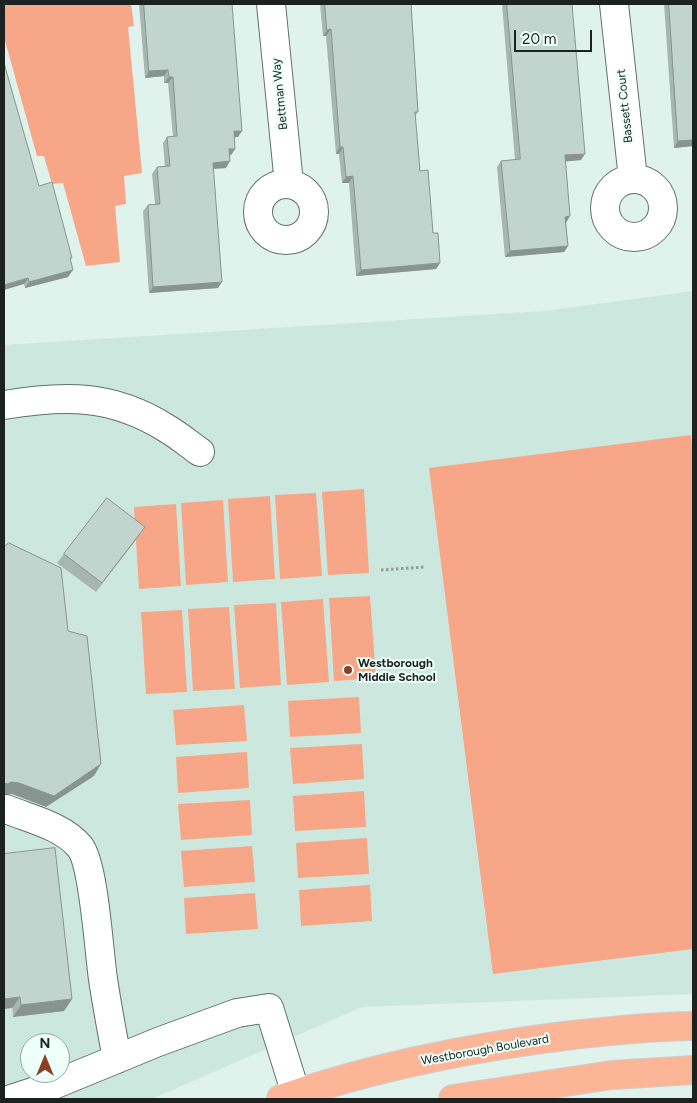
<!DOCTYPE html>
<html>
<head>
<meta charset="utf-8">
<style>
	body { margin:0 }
	#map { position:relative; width:697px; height:1103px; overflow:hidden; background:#dff2eb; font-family:Figtree,sans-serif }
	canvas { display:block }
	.frame { position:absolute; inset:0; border:5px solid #1b221f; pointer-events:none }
	.north { position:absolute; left:20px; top:1033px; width:50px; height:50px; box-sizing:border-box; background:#ecfff9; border:1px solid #98a7a2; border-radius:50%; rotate:0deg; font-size:14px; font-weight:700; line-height:20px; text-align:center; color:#1b221f }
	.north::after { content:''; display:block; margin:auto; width:18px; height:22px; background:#8a4123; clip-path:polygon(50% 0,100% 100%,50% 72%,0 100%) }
	.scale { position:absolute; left:514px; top:30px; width:78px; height:22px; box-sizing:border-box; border:2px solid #1b221f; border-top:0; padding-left:6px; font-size:15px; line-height:18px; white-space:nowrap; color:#1b221f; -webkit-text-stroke:4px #ecfff9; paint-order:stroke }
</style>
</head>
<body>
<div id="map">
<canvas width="697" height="1103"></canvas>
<div class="frame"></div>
<div class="north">N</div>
<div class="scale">20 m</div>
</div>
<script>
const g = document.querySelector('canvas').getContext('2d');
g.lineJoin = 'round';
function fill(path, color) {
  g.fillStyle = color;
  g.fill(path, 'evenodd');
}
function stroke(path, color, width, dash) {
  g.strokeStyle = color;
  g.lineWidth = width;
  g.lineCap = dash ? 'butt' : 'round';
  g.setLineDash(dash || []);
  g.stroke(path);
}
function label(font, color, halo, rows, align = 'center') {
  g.font = font + ' Figtree,sans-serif';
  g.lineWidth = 4;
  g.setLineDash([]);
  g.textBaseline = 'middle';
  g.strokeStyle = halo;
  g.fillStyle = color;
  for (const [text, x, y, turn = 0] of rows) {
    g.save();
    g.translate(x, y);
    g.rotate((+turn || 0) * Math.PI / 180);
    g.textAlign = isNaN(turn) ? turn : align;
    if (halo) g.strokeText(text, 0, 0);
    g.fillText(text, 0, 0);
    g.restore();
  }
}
fill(new Path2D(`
	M693,291V994L362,1007L152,1099H4V345L544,311ZM30,1043H60V1073H30Z`), '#cce8de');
fill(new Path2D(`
	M4,4H131L134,26L128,27L142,173L124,176L126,204L115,206L120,262L86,266L63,183L52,184L44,156H37L4,37Z
	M691,435L693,455V949L493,974L429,468Z
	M364,489L369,573L328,575L322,492Z
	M316,493L322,576L280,579L275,495Z
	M270,496L275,579L233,582L228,499Z
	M223,500L228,582L186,585L181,503Z
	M176,504L181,586L139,589L134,507Z
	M370,596L376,678L334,681L329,598Z
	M323,599L329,682L287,685L281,602Z
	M276,603L281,685L240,688L234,605Z
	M229,607L235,689L193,691L188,609Z
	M182,610L187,692L146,694L141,612Z
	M359,697L361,733L290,737L288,701Z
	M244,705L247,741L176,745L173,710Z
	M362,744L364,779L293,784L290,748Z
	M247,752L249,788L178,793L176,757Z
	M364,791L366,827L295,831L293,796Z
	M250,800L252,835L181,840L178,804Z
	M367,838L369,874L298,878L296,843Z
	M252,846L255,882L184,887L181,851Z
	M370,885L372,921L301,926L299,890Z
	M255,893L258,929L186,934L184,898Z`), '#f7a787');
const minor = new Path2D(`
	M271,4L289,184
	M614,4L633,179
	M605 208a29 29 0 1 1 58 0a29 29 0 1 1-58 0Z
	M258 212a28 28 0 1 1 56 0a28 28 0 1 1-56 0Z
	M4,405C64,395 112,394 166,428C178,435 189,444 200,452
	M6,809C30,819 63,826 80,847C94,865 99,952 103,979C107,1006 112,1032 117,1059
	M11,1099L51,1086L158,1042L237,1013L269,1008L296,1094`);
const major = new Path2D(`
	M281,1099C375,1066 474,1047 572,1035C612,1031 653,1026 693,1026
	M453,1099L612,1075L693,1070`);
stroke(minor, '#60706b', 30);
stroke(major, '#cdcece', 30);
stroke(new Path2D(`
	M381,570L424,567`), '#909e99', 3, [2.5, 2.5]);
stroke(minor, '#fff', 28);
stroke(major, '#fdb597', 28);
fill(new Path2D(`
	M139,4H232L238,137H234L235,149L231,155H230L226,168L213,169L218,288L149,293L143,211L148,205L155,204L152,174L157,167H165L163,143L167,137L173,136L168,83H164V76L145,78Z
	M320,4H411L418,112L415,116L420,171L440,263L436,269L356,276L349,183H342L339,154H336L326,36H323Z
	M502,4H572L581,160L566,161V223L568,246L564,252L505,257L497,167L501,161L515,160Z
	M664,4H693V146L674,148Z
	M39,186L72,258L70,260L68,277L25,288L24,284Z
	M139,536L96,592L57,563L64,554Z
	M4,854L72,999L64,1011L13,1017Z`), '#a7b6b1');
fill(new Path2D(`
	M331,29L326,36H323L327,30Z
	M168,70L164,76L145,78L149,71Z
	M169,77H173L168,83H164Z
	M234,131H242L238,137L229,138Z
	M693,140V146L674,148L678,141Z
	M340,147H343L339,154H336Z
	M229,149H235L231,155H225Z
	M585,154L581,160L561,162L565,155Z
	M230,161L226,168L208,169L213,163Z
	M353,176L349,183H342L346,177Z
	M570,216L566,223L565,217Z
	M568,246L564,252L505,257L510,251Z
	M440,263L436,269L356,276L361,270Z
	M73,270L68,277L25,288L29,282Z
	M28,278L24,284L4,290V285Z
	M222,282L218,288L149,293L153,287Z
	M101,764L94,776L46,807L12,794H4V783Z
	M20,997L12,1008L4,1009V999Z
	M72,999L64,1011L13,1017L21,1005Z`), '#889490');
const building = new Path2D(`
	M144,4H232L242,131H234L235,149H229L230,161L213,163L222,282L153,287L148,205L160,204L157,167L170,166L167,137L177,136L173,77H169L168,70L149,71Z
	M325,4H411L418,112H415L420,171L428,170L433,233H438L440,263L361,270L353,176L346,177L343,147H340L331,29L327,30Z
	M507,4H572L585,154L565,155L570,216L565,217L568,246L510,251L501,161L520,159Z
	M669,4H693V140L678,141Z
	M4,63L39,186L52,182L72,258H70L73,270L29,282L28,278L4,285Z
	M107,498L145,527L102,583L64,554Z
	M9,543L61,568L68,631L87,636L101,764L54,796L19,783L12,782L7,784L4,783V547Z
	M55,848L72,999L21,1005L20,997L4,999V854Z`);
fill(building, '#c2d4ce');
stroke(building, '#889490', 1);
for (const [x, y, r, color] of [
	[348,670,5,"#8a4123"]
]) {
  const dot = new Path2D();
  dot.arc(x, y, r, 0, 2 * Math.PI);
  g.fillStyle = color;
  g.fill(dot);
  stroke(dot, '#ecfff9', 2);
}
label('12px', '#1b221f', '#ecfff9', [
	["Bettman Way",280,94,-96],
	["Bassett Court",625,106,-96],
	["Westborough Boulevard",485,1050,-10]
]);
label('bold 12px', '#1b221f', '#ecfff9', [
	["Westborough",358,663],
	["Middle School",358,677]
], 'left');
</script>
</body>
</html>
